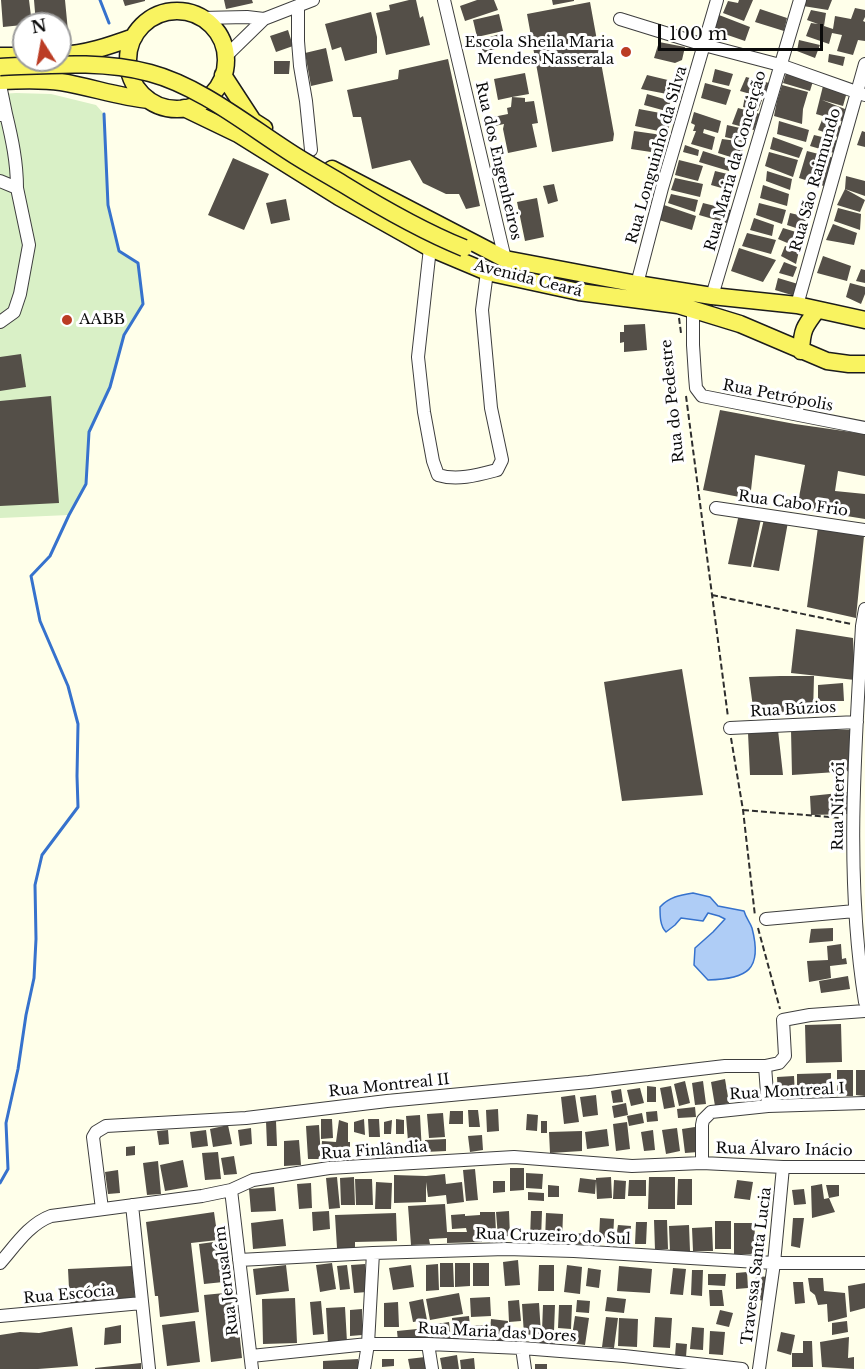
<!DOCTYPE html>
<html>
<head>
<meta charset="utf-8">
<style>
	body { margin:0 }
	#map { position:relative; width:865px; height:1369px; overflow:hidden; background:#ffffea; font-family:"Libre Baskerville",serif }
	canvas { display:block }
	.north { position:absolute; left:12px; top:12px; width:60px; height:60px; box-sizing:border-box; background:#fff; border:2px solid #9d9d9d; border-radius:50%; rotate:349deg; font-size:16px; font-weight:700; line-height:24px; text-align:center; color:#0b0b0b }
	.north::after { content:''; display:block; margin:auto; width:21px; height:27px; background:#bb3c24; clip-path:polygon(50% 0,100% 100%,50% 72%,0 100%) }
	.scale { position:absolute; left:658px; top:24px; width:165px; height:27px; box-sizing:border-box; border:3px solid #0b0b0b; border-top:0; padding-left:8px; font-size:18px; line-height:21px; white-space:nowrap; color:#0b0b0b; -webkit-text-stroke:4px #fff; paint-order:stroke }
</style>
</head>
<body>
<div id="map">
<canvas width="865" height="1369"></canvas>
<div class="north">N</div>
<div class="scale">100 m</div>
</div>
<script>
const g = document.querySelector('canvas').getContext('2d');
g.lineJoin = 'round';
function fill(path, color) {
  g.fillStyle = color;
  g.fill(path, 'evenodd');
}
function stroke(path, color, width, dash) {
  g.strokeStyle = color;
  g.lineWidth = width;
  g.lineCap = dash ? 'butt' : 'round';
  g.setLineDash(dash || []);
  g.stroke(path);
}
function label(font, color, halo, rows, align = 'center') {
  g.font = font + ' "Libre Baskerville",serif';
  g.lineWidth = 6;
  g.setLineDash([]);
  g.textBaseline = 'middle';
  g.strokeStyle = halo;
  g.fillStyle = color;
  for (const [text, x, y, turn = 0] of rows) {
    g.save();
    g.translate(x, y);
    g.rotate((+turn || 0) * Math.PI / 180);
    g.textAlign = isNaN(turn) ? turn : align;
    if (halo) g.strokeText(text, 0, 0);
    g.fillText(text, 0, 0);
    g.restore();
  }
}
fill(new Path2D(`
	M16,93L51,94L96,105L104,114L108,205L119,251L138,263L143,304L124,335L110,387L89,432L86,484L69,515L0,518V94Z`), '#d9f0c6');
const water = new Path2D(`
	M693,893L710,897L718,906L744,911C746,918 750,922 752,928C763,970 747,979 708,980L694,965L695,948L713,932L725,919L719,916L708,913L703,921L681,918L675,925L666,932C660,926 660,916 660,907C669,897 680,895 693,893Z`);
fill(water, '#afcdf6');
stroke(water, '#3672cd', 1.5);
stroke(new Path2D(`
	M100,0L109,23
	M0,1183L8,1169L6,1123L18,1069L26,1015L34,978L36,939L35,885L42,855L78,807L77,776L78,724L68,686L40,621L31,576L50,556L69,515L86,484L89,432L110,387L124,335L143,304L138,263L119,251L108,205L104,114`), '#3672cd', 3);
fill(new Path2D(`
	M1,0H29L32,24L3,27Z
	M34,0H65L68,31H60V24H36Z
	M123,0H145V1L125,6Z
	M224,0H252L253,3L226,9Z
	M409,0H416L420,18L423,16L430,45L386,55L376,13L390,10L389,5Z
	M477,0H494L498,10L465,21L460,6Z
	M552,0H574V1L553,5Z
	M739,0H753L744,21L723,13L728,1L738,3Z
	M805,0H832L828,10L803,6Z
	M590,2L614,134L613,141L552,152L527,14Z
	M855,8L865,10V17L863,21L865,22V41L858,40L853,55L837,51L842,35L832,33L829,44L806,36L811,23L818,24L807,20L811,10L826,13L824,26L833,29L835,16L851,19Z
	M760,9L787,18L784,31L755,22Z
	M371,12L377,37V53L345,61L341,47L332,50L325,24Z
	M499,14L503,31L477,37L473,20Z
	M719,15L750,27L745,41L713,30Z
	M288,30L293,46L276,52L270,36Z
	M503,33L507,46L483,53L480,40Z
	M799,40L820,45L815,58L797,51Z
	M659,42L685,47L682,60L675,63L654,58Z
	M326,48L333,81L311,86L305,53Z
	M829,54L845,57L843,66L828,62Z
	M448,59L480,206L466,209L459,194H446L423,183L410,160L372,169L361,117H353L347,90L398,79L399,70Z
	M274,61H290L289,74H274Z
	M715,69L733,74L729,86L712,82Z
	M787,70L814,78L810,91L783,83Z
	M525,73L529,94L512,97L525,98V102L534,101L538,123L532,124L537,147L508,153L503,129L504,124L490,127L488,118L508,114L507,108L511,107L512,97L498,100L494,79Z
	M647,75L672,81L667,94L641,89Z
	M746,77L773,84L771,91H765L764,98L740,91Z
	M705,83L731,90L726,105L701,98Z
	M782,85L808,92L803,109L802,124L774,116L777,101Z
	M823,86L847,92L843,106L822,100L845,109L844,122L816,114Z
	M647,94L671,101L666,111L644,105Z
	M745,96L762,100L758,111L743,107Z
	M738,108L760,114L754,130L732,124Z
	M639,109L671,115L668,133L635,126Z
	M694,112L721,121L718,133L704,129L703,133L715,137L712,150L691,144L696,131H693L695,125L691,123Z
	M822,120L841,126L838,137L818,130Z
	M779,121L809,130L806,142L777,134Z
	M727,125L749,130L745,142L740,160L718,153L722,139L745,142L725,137Z
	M634,131L662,135L660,147L652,145L651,152L631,149Z
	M862,131L865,132V147L857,145Z
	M814,135L838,141L834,153L810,146Z
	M773,137L803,148L799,158L770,149Z
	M685,145L699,150L698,156L683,152Z
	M703,151L731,160L729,171L699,162Z
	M807,151L834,158L827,187L799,178Z
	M769,152L798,160L793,177L765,166Z
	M233,158L269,174L244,230L208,215Z
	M679,160L703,166L698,181L675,175Z
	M715,171L736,176L732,191L711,185Z
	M767,171L792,179L790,190L766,181Z
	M846,176L865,181V196L845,189L865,200L860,212L837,205L845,189Z
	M675,178L703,184L700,197L671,190Z
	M554,184L558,201L548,204L543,186Z
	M763,185L789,194L787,206L760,198Z
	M671,194L698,200L695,212L668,203Z
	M537,198L544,237L525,241L517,202Z
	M286,199L290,220L271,224L266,203Z
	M703,203L735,211L730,224L699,215Z
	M759,203L786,210L782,224L756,215Z
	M664,205L696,216L692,230L659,220Z
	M838,208L861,214L860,230L834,221Z
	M790,213L807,217L802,230L787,225Z
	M754,218L774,225L772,236L750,230Z
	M833,224L857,233L854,245L826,240Z
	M783,228L796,232L792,245L778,239Z
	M747,233L776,240L771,254L742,246Z
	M785,246L799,251L796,264L781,256Z
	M739,248L776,260L763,282L731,271Z
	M823,256L851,266L847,281L817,273Z
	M784,262L797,267L793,277L779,273Z
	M861,269L865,270V283L856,281Z
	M778,278L798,284L795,296L775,290Z
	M850,283L865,287V294L861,304L846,297Z
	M645,324L647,350L624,352V342L620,343V332H624V325Z
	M21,354L26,387L0,391V357Z
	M51,396L59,503L0,506V401Z
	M720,410L795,424L865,434V476L838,471L835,491L865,494V519L797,508L805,465L755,455L750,499L703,490Z
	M739,514L761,519L751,567L728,564Z
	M764,519L788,522L779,571L753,567Z
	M818,527L864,536L856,618L807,607Z
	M796,629L853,638L855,680L791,673Z
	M682,669L703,795L622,801L604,682Z
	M780,676H814L813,714L754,715L749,677Z
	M843,683L844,701H818V685Z
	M778,730L783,775H750L748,733Z
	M791,730H852L851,771L792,775Z
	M849,792V814L811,815L810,796Z
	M833,928V941L809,943L811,929Z
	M841,944L842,959L846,958L847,964L830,966L831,978L809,982L807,961L828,960L827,946Z
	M848,976L850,989L821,993L819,981Z
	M841,1024L842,1062L806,1063L805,1025Z
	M837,1070H853V1096H837Z
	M856,1070H865V1096L856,1095Z
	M831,1073V1096H797V1074Z
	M794,1076L795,1096L778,1097L777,1077Z
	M725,1079L729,1103L715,1106L711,1082Z
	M685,1081L690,1103L679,1106L674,1084Z
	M703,1081L706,1104L695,1105L692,1083Z
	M647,1086L656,1087V1102H647Z
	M671,1086L675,1107L664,1109L660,1088Z
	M640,1088L644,1103L631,1106L627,1090Z
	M621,1089L623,1102L613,1103L611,1091Z
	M575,1095L579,1122L564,1124L561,1097Z
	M596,1095L598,1115L583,1117L580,1097Z
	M626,1103L628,1115L614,1118L612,1106Z
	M695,1107L696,1117L678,1118L677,1109Z
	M498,1109L499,1131L487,1132L486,1110Z
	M468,1110H478L480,1127H469Z
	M450,1111H463V1124H449Z
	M657,1111L658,1121L647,1122L646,1112Z
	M443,1113L445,1137L429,1138L427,1114Z
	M642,1113L644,1123L629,1126L627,1116Z
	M527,1114L538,1115L537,1131L526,1130Z
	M420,1115L422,1153L409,1154L406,1116Z
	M321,1119H332L333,1138L321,1139Z
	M364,1119L365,1135L354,1132V1122Z
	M368,1119H379L380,1137H369Z
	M396,1119L404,1120V1134H396Z
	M339,1120L348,1123V1142H350V1157L321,1155L322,1141L336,1142Z
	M392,1120L391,1134H384V1122Z
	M266,1121H276L277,1146H267Z
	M541,1121H547V1133H541Z
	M627,1122L630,1149L616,1151L613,1124Z
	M228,1125L232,1144L213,1147L210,1129Z
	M319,1125L321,1159H308L306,1126Z
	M695,1127L698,1152L685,1153L682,1129Z
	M251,1128L252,1144L240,1146L238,1130Z
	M677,1128L680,1151L666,1154L662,1130Z
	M607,1129L609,1146L587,1149L585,1132Z
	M168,1130L169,1144L159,1145L157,1131Z
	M206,1130L208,1146L192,1148L190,1132Z
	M653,1130L655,1150L644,1151L641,1132Z
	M582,1131V1151L550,1153L549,1132Z
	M482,1135L483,1150L470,1152L468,1136Z
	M446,1139V1151L425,1152V1140Z
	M299,1140L301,1165L284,1166V1141Z
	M135,1146V1155L126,1156V1147Z
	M385,1146L386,1158L371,1159L369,1148Z
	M218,1152L221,1179L205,1180L202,1153Z
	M234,1156L237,1174L224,1175L221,1158Z
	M183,1160L188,1187L165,1191L160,1165Z
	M158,1161L161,1194L147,1195L143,1163Z
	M510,1168H524V1190L510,1191Z
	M475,1169L478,1200L466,1201L463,1170Z
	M118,1170L120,1193L108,1194L105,1172Z
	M526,1173L543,1174L542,1189L526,1188Z
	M445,1174L446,1184L462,1182L464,1202L447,1204L446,1195L428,1197L426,1182V1202L394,1203V1175L426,1176Z
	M337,1177L340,1208L329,1209L326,1178Z
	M354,1177L355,1205H341L340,1178Z
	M611,1177L612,1198L597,1199L596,1181L595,1194L578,1192L580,1178L596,1180V1178Z
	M649,1177H675V1209H648Z
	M355,1179H372L373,1205H356Z
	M678,1179H692V1205H677Z
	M614,1180L626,1181L625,1199H613Z
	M629,1180H646V1196H628Z
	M737,1180L753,1182L750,1200L734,1198Z
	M493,1181H505V1192L493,1193Z
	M376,1182L392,1183L391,1209H375Z
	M311,1183L312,1208L299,1209L297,1184Z
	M822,1184L824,1199L829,1198L826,1185H839V1196L829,1198L835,1212L812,1218L811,1186Z
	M548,1185L559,1186V1197H548Z
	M274,1187L276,1211L251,1212L249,1189Z
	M804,1189L806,1204L794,1205L792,1190Z
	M528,1192L544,1193V1201L528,1200Z
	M445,1204L447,1232H467L466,1228L452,1229L451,1215L465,1214V1216L480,1215V1212H495L496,1232H482V1242L447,1243V1238L429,1239L430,1244L411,1245L408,1206Z
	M329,1211L330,1229L313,1231L312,1212Z
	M509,1211L510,1236L498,1237L496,1212Z
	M531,1211H542L541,1239L530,1238Z
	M214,1212L218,1240L191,1243L199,1312L160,1317L158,1296H155L146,1222Z
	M396,1213L397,1241L355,1242V1248H337L335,1215Z
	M546,1213L563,1214L562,1242L545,1241Z
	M600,1218L614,1219L613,1240L599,1238Z
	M793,1218H804L800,1248L791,1246Z
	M283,1219L286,1246L253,1249L251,1223Z
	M654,1220H667L668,1249L655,1250Z
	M715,1221H731V1249H715Z
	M636,1222H647L646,1244H635Z
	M734,1223H755L754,1254H734Z
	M618,1225L631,1226L629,1245L615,1244Z
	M689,1225L690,1251L670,1252L669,1226Z
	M712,1227L713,1251H693L692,1228Z
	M593,1232L592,1246L573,1243L574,1234Z
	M228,1240L233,1281L204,1284L199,1244Z
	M518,1260L520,1285L505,1286L503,1262Z
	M332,1263L336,1289L320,1292L316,1265Z
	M440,1263H453L454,1287H440Z
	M455,1263H470V1286L455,1287Z
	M473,1263H489V1286H473Z
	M365,1264L367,1292L354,1293L351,1265Z
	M438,1264L439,1290L426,1291V1265Z
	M286,1265L289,1291L256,1295L253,1269Z
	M347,1265L350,1289L340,1290L337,1266Z
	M411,1265L414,1287L393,1290L389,1268Z
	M539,1265H554V1291H538Z
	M567,1265L582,1267L580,1294L564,1292Z
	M132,1266L135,1299L70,1308L68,1269Z
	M619,1266L652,1269L650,1293L617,1291Z
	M588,1268L601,1270L599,1288L586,1286Z
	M673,1268L686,1269L683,1295L670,1294Z
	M692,1270H703L702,1296L691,1295Z
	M747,1272L748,1288L736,1289V1273Z
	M708,1274H726L725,1286L708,1285Z
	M756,1276L769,1277L765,1301L753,1299Z
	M808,1278H823L824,1291L845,1293L847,1317L828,1322L827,1304L818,1305L815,1295L810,1291Z
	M793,1282H803L805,1303L795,1304Z
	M865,1283V1308L850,1312L848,1286Z
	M709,1290H722L724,1306H710Z
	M235,1292L242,1358L211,1362L204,1295Z
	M459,1293L463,1314L430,1320L426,1299Z
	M490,1297L491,1316L471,1317L470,1298Z
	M607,1297L626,1299L624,1313L605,1311Z
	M295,1298L297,1343L263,1344L262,1299Z
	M423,1299L427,1320L413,1322L409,1302Z
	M519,1300L521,1321L509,1322L508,1301Z
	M577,1300L590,1301L589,1313L576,1312Z
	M321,1301L324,1334L313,1335L310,1302Z
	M398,1302L399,1327H384V1303Z
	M539,1303L541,1334L524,1335L522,1304Z
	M543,1305H555L554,1331H542Z
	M559,1305H572L571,1329L558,1328Z
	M345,1307L347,1342L328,1344L326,1308Z
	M362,1309V1335L350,1336V1310Z
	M720,1310L733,1313L729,1327L716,1324Z
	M469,1316L471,1338L453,1339L452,1318Z
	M575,1316L589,1318L585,1345L571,1343Z
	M606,1317L618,1318L614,1348L602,1347Z
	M655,1317L672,1318L670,1348L653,1347Z
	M619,1318L638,1319L637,1347L618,1346Z
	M491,1319L508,1321L506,1344L489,1343Z
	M195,1321L200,1362L167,1366L162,1325Z
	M847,1321L848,1332L832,1335V1323Z
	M449,1322L451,1339L432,1341L430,1325Z
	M121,1325V1343L104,1345L105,1328Z
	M486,1325L487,1340L473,1341L472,1326Z
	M72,1327L78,1366L38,1369H0V1335L20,1332L39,1333Z
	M692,1327L704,1328L703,1350L690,1349Z
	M427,1328L428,1337L398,1341L397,1331Z
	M710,1331L725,1332L723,1355L709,1354Z
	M781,1332L795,1335L791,1355L777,1351Z
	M540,1336L556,1337L555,1344L539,1343Z
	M849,1337L848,1358L854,1357V1369L822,1367L820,1342Z
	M803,1341H812L813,1367H792V1353H803Z
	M676,1343L687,1344L686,1357L675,1356Z
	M457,1355L459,1369H442L440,1358Z
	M425,1357L427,1369H410L408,1359Z
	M474,1358L475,1369H461L460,1360Z
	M358,1359L359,1369H323V1361Z
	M382,1359H394V1366L382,1367Z
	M141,1363V1369H95V1368Z
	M535,1364H547V1369H535Z`), '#544f48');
const minor = new Path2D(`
	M444,0L505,259
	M298,6V41L300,66L306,101L311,150
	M201,18L247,17L264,19L313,0
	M620,19L704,45L780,65L865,95
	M225,57L264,19
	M0,85L6,114L0,115
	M6,114C12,139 17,162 17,188
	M0,181L17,188L29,245L20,294L14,312L0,322
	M430,248L418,357L424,412L433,461L438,475C457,481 478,475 497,470L502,460L491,408L482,310L487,272
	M637,284L662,188L717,0
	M712,296L800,0
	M797,305L865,64
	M693,309V345L695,376L696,388L702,396L865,428
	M716,508L865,530
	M865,609L862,626C855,751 845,878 865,1002
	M730,728L857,722
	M766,919L855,911
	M768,1106L765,1066L779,1063L785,1056L783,1020L810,1015L865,1011
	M702,1163V1125L703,1120L711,1112L768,1106L865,1103
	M231,1190L252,1369
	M132,1205L149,1369
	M102,1209L93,1137L96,1132L106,1126L246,1118L387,1101L589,1082L725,1066H765
	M239,1260L373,1253L506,1249L574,1251L774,1263H865
	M0,1263C15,1246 29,1224 51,1216L202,1196L231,1190L253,1180L329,1168L514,1157L632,1166L702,1163L783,1167H865
	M0,1316L142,1303
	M428,1344L432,1369
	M522,1348L525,1369
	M251,1356L368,1344H428L522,1348L624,1356L742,1369
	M364,1369L368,1344L373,1253
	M759,1369L774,1263L783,1167`);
const major = new Path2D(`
	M128 60a49 49 0 1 1 98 0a49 49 0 1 1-98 0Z
	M60,55C86,54 109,46 134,37
	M0,56H24
	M223,75L253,121L264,128
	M0,81C20,80 41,79 61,82C91,87 119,97 149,100
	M184,108L238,134L339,197L430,248L487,272L579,292L678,305L740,324L827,361L849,364H865
	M332,169L505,259L637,284L712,296L797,305L865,320
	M801,351C802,330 804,327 817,310`);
stroke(minor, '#3e3e3e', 14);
stroke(major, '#1c1c1c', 19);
stroke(new Path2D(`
	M679,318L681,333
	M686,396L728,717
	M712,595L851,624
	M731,738L743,810L755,916
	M743,810L842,818
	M758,928L780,1009`), '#2d2d2d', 2, [6, 3]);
stroke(minor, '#fff', 12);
stroke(major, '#f9f360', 16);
const majorBridge = new Path2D(`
	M0,67C49,65 102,60 150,73C199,86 246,124 288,151C306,163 325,173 343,184C382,208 422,231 464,248`);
stroke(majorBridge, '#1c1c1c', 19, []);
stroke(majorBridge, '#f9f360', 16);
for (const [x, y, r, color] of [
	[626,52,6,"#bb3c24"],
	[67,320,6,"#bb3c24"]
]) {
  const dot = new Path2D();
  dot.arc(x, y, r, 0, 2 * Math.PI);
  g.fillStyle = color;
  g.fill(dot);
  stroke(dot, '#fff', 2);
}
label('15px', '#0b0b0b', '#fff', [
	["Escola Sheila Maria",614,43],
	["Mendes Nasserala",614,60],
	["AABB",79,320,"left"]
], 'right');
label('15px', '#0b0b0b', '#fff', [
	["Rua Longuinho da Silva",657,155,-74],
	["Rua dos Engenheiros",498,161,77],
	["Rua Maria da Conceição",736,161,-74],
	["Rua São Raimundo",816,180,-74],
	["Avenida Ceará",528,279,14],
	["Rua Petrópolis",778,396,11],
	["Rua do Pedestre",673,401,-96],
	["Rua Cabo Frio",793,504,8],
	["Rua Búzios",793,710,-3],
	["Rua Niterói",839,806,-89],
	["Rua Montreal II",389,1086,-6],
	["Rua Montreal I",787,1092,-3],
	["Rua Álvaro Inácio",784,1150,1],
	["Rua Finlândia",374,1151,-4],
	["Rua Cruzeiro do Sul",553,1237,2],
	["Travessa Santa Lucia",757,1266,-83],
	["Rua Jerusalém",227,1281,-97],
	["Rua Escócia",69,1295,-5],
	["Rua Maria das Dores",497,1333,3]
]);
</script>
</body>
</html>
